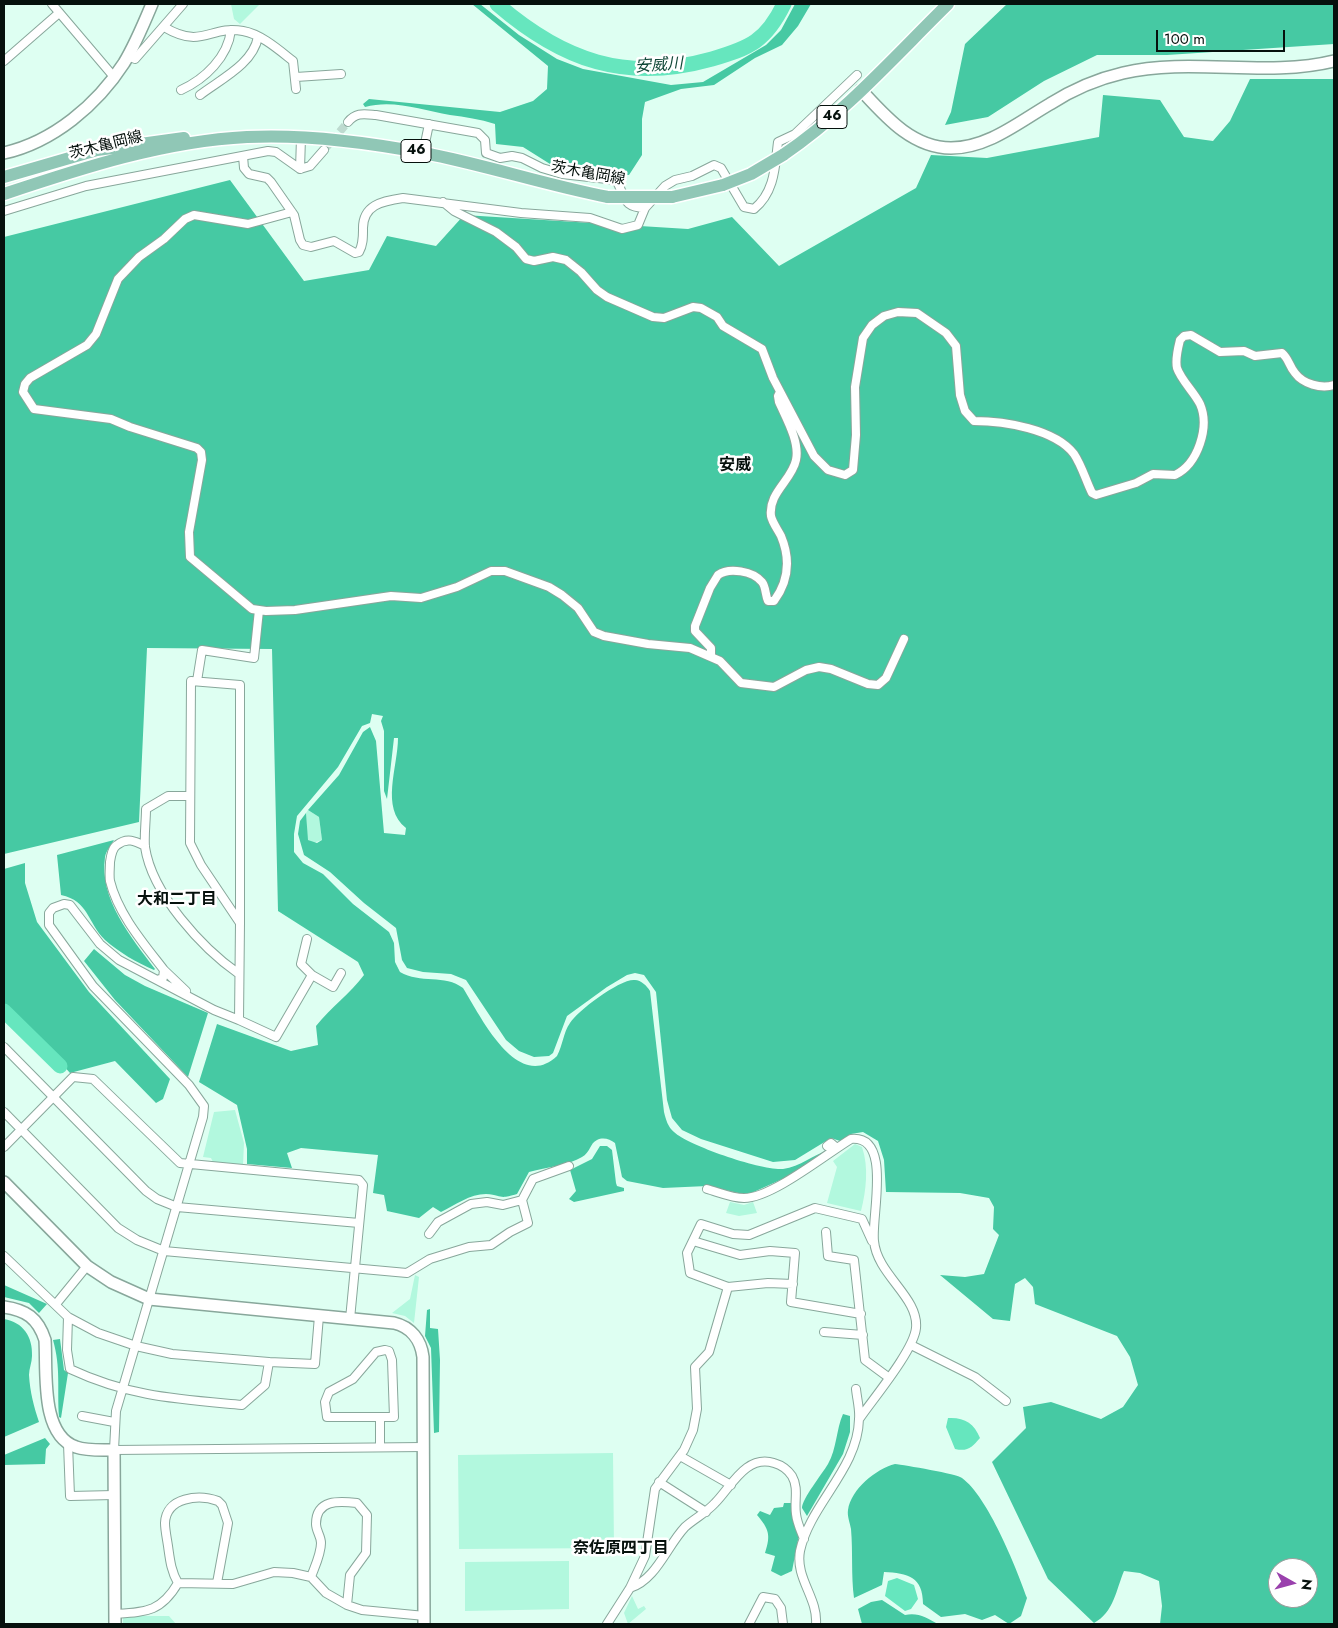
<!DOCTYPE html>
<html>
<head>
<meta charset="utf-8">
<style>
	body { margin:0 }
	#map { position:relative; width:1338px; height:1628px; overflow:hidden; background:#defff2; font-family:Jost,sans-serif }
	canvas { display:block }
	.frame { position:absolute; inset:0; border:5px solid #06110d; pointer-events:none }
	.north { position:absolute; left:1268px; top:1558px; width:50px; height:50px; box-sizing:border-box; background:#fff; border:1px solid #9ba09e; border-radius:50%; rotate:97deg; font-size:14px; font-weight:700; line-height:20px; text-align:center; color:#06110d }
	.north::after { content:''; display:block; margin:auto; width:18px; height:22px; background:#9a41ad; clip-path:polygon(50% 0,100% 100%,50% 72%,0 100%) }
	.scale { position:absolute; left:1156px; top:30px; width:129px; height:22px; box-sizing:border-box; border:2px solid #06110d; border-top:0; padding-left:6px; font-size:15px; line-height:18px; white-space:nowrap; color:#06110d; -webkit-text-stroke:4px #fff; paint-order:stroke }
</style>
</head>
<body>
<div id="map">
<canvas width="1338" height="1628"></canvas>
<div class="frame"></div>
<div class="north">N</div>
<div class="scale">100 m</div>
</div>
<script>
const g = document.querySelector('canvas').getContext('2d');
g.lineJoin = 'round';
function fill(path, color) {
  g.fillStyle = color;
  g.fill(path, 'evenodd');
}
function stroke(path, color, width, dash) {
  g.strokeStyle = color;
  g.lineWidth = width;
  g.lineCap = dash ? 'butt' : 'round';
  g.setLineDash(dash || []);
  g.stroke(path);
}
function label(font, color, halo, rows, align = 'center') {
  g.font = font + ' Jost,"Noto Sans JP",sans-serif';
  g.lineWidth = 5;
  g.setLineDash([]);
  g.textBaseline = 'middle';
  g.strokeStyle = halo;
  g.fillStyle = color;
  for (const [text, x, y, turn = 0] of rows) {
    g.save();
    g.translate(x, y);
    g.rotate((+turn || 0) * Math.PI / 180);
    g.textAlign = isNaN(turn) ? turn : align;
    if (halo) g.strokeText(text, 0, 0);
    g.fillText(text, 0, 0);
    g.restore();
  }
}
fill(new Path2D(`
	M231,4H260L240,24L234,19Z
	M308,810L319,817L322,840L313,843L307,839L306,813Z
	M235,1110L244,1143L243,1165L213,1162L211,1158L203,1157L214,1112Z
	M855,1144L862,1147C869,1167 866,1191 861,1211L827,1203L837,1167L833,1161Z
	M730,1202L744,1205L753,1202L757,1213L739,1216L726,1213Z
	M415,1275L419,1277L414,1323L405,1316L392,1313L410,1299Z
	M613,1453L614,1548L459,1549L458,1455Z
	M569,1561V1609L465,1611V1562Z
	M632,1596L638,1609L644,1606L646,1609L628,1624L624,1613Z
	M123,1616H169L176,1624H123Z`), '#b2f8de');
fill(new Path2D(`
	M472,4H480L519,35L557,59L583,69L671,85L703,82L766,45L781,30L795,4H811L798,26L782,45L755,58L714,85L681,89L645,102L642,119V155L629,175L558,169L523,147L496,144L495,124C480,119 465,117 450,115C422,110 393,99 365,107L363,104L369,99L500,112L533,101L547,89L548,66Z
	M1007,4H1334V44L1167,55H1097L1044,81L988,117L945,125L951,112L965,44Z
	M1250,79H1334V1624H1160L1162,1606L1159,1581L1140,1573L1124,1571C1116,1590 1114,1612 1094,1623L1048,1579L992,1462L1026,1428L1023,1407L1051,1402L1101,1419L1123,1407L1138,1385L1130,1357L1117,1336L1035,1304L1033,1287L1025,1278L1015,1284L1010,1321L993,1319L940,1275L965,1277L984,1274L999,1235L993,1229L994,1207L989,1198L960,1193L886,1192L884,1160L878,1141L863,1132L851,1134L840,1141L831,1138L795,1160L773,1162L701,1139L682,1130L672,1118L667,1100L656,992L644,975L635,973L627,975L607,987L567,1016L553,1053L549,1056L534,1057L519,1051L506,1040L466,980L451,974L423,972L407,968L402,960L396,928L364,903L330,872L304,855L298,834L300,821L306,813L308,840L317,843L322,840L319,817L308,810L339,775L363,732L370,727L376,741L384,833L405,835L406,828C380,808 398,767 398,738H394L387,799L384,791V731L381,721L383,716L372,714L370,723L362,726L338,767L297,816L294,834V852L303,863L323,874L353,904L389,932L394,943L395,962L400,972C420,984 445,974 463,988C479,1013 517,1094 557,1056C563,1045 563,1033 570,1023C577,1011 621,978 635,980C641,980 647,986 650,991L664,1112C666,1120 668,1127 674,1132C689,1146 763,1171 783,1169C800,1167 814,1154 829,1150L789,1176L747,1195L707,1186L663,1188L627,1181L622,1177L615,1143C610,1139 603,1137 597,1140C590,1143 590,1153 582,1157C569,1165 544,1168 529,1172L517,1194C498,1200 503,1195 486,1194C470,1194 455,1205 441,1212L433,1207L419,1218L387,1211L384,1195L373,1193L378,1155L301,1148L287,1153L292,1168L247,1164V1149L237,1105L199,1082L217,1024L291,1051L318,1045L316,1026C331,1007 350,994 364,975L358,962L278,911L272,649L147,648L139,822L4,854V237L230,180L304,281L369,270L387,236L436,246L464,215L688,229L732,217L779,266L916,188L931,155L987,158L1099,137L1103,95L1160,100L1184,137L1213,141L1230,121ZM1278,1568H1308V1598H1278Z
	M114,840C111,845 106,851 105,857C99,899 131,937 155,969L154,970C136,962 120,953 105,940C87,922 89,901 61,895L57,855Z
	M25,863V883L37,922L89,992L170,1079L163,1099L156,1103L115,1061L70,1073L29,1027L4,1003V869Z
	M94,949L125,975L145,986L208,1013L188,1077L115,1000L84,961Z
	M600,1146H607L612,1150L616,1183L617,1186L624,1188V1191L574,1202L569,1199L576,1191L570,1170L592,1159Z
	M4,1285L47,1304L39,1313L29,1303L4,1297Z
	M430,1309V1328L438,1329L440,1360L439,1432L434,1433L431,1348L425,1336L427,1310Z
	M4,1319C23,1322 33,1337 32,1356C32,1362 29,1369 29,1375C30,1392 34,1407 39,1422L4,1437Z
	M60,1339L64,1370L68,1373L61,1418L59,1417C57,1388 61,1368 53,1340Z
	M843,1414L850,1416V1432L843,1454L807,1516L802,1508C802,1499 822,1474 828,1464C837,1448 836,1430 843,1414Z
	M45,1438L50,1444L46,1449L45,1464L4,1465V1455Z
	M895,1464C904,1465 958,1474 962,1478C988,1497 1016,1567 1027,1598L1021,1616L1009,1624L995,1615L982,1620L965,1614L941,1617L923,1604C923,1577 908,1573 884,1572L882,1585L854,1598C851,1575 853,1552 851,1529C850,1523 847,1516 848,1510C851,1489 876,1469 895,1464Z
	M784,1503H792L799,1535L792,1571L781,1576L771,1571L775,1556L765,1553C771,1535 769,1529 757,1515L760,1511L770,1515L774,1508L783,1507Z
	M882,1600L905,1615C918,1612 927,1618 938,1624H862L858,1609L871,1602Z`), '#46c9a3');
fill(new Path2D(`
	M948,1418C964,1417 974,1423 980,1438C972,1447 968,1452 955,1449L946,1427Z
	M897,1578L914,1585L918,1599L911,1609L905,1611L885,1596L888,1581Z`), '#66e6be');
stroke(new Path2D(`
	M497,4C563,61 626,83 712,59C750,48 766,41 784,4
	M4,1011L60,1066`), '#66e6be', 15);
stroke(new Path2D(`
	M324,150L348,122`), '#bedbd0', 8, [8, 4]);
const street = new Path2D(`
	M52,4L114,77
	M164,27C203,50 209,25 243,31C261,34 279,50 293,61L296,89
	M128,56L135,59L183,4
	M4,61L59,13
	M296,77L341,74
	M181,90C205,79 228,57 231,30
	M200,95C221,79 253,64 258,37
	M348,122C356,112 364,114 376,115L478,133L485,140L486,153L500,158L512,156L522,158L542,168L562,174L616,180C626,197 622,207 645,208
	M423,153L429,124
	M243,156L244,168L249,174L267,178L271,182L294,215L300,240L303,245L311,247L334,241L355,253L359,252C363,245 363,238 363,230C362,205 382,201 403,198L521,213L590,218L622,229L638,225L645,208L665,186L675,180L692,176L714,165L721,168L744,207L754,209C775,192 775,166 778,142L795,134L857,75
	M300,169L301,138
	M443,202L454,211L496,232L516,247L526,259L534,261L553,257L566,260L581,272L597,290L607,297L653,317L664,318L693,307L701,308L717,317L723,326L762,349L773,378L814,456L828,470L845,475L853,470L856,435L855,387L863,338L872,325L884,316L898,312L917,313L946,333L956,346L960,395L965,411L974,421C1004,421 1055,429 1074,454C1082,466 1086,481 1092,493L1096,495L1136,483L1153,474L1175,475C1198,464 1210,427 1200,404C1194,392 1181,380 1177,368C1175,359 1178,348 1180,340L1184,336L1191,335L1220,352L1244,351L1255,356L1282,353C1289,359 1289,366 1295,373C1303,384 1321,389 1334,385
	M4,211L86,186L268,151L276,152L300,169L310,166L324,150
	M292,212L248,224L194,215L185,219L164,239L139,257L118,279L96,334L87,345L30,378L25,384L23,392L34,409L111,419L130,427L197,448L201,452L202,460L189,532L190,557L252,609L266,611L295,610L391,596L421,598L457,587L491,571H505L549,587L562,595L578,608L594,632L604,636L648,644L690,648L720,661L741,683L774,687L806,670L819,667L831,669L868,684L878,685L886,678L904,639
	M711,656V648L695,631V626L710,588L718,575C729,567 753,571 762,582C766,587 765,594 768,601H774C788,582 791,560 781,536C778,530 772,522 771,516C768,493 792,480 796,460C800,442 786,418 779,402L778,396L780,392
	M191,681L240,685V923L201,865L190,843Z
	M197,681L202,650L254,658L259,610
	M190,796H168L146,809C146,821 144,835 145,847C152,894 202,948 239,974
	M145,846C135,841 127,837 117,845C112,848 111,856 110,862C110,868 109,875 110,881C118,914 144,944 164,970L163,978L157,980
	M240,923L239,1020L214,1010L119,960L100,944L70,905L64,904L53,908L49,913V925L93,986L189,1085L204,1106L203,1117L116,1411L114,1450L424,1447
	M307,939L301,964L312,975
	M164,970L186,991
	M239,1020L276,1037L312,975L333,987L341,973
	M4,1047L146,1191L157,1199L177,1207L359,1223
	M4,1112L118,1228L137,1240L164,1251L407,1273L430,1259L469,1247L491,1245L510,1232L528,1223L522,1200L533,1179L569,1166
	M827,1146L831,1143L837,1148
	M4,1147L73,1077L93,1079L180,1163L359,1180L363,1185L350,1319
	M707,1189C718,1192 732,1198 744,1198C772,1198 826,1154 851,1139C893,1135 871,1216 874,1241C877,1275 919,1297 916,1328C914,1350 873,1399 860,1418
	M826,1232L828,1256L854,1260L865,1360L888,1377
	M429,1234L438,1222L471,1204L487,1202L503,1205L522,1200
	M693,1241L740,1255L770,1251L795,1253L791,1302L861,1314
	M4,1256L68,1317L98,1333L136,1346L172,1354L269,1362L265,1385L242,1405C177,1399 130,1397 70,1369L67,1350L68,1317
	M793,1284L768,1283L728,1287L690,1273L687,1253L701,1224L733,1234L749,1235L815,1208L862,1219L872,1241
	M56,1304L87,1266
	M824,1332L863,1335
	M911,1345L975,1377L1006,1401
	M269,1362L315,1364L319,1316
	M82,1416L114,1422
	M380,1417H394L392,1360L389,1351L385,1350L376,1352L353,1379L329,1392L325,1402L327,1417H380V1446
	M68,1444L70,1496L114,1495
	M680,1456L731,1485
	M659,1482L706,1512
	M311,1577C315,1566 321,1554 321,1543C321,1536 316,1531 316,1524C316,1499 339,1501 357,1503L367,1515L366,1553L350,1575L347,1605
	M178,1583C171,1571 170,1560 168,1546C167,1539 165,1530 165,1523C166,1497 199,1494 218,1501L222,1505L228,1523L217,1583
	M630,1588C656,1580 667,1546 685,1527C695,1518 706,1513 715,1503C731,1487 746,1454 774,1463C781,1465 788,1470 792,1476C799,1488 794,1501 796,1514C797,1523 801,1531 804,1539
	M115,1614C146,1612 161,1612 178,1583L233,1584L274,1572L293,1573L311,1577L326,1593L347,1605L362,1610L425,1616
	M607,1624L630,1588L645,1556L655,1489L684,1450L693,1430L697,1409L695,1367L709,1352L728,1287
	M749,1624L763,1597L775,1599L781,1608L783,1624
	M816,1624C818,1598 795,1578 800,1551C810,1504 858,1469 859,1419C860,1410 857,1399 856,1389`);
const secondary = new Path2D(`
	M861,90C885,116 912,148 951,148C988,148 1019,122 1050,104C1072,90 1097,79 1123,73C1192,57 1265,78 1334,61
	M4,153C53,142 97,105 124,63C135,45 144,23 152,4
	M4,1182L87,1266L111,1282L149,1299L394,1323C411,1327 421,1340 423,1357L424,1624
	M4,1307C26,1310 38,1318 45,1340C47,1371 40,1435 76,1447C87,1451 102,1450 114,1450L115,1624`);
const primary = new Path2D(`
	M783,155C845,113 895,56 948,4
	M4,177L97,150L184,138
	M4,194C82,168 164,141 247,137C305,134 366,142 424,153C486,165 546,185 608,197
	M672,197L723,185`);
stroke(street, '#88a79b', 10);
stroke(secondary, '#88a79b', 14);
stroke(primary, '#fff', 15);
stroke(street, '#fff', 8);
stroke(secondary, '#fff', 11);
stroke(primary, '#90c7b6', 12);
const primaryBridge = new Path2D(`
	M723,185L751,174L783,155
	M608,197H672`);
stroke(primaryBridge, '#fff', 15, []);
stroke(primaryBridge, '#90c7b6', 12);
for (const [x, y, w] of [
	[832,117,30],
	[416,151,30]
]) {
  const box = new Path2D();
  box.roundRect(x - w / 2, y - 11.5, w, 23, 4);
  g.fillStyle = '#fff';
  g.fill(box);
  stroke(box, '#06110d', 1);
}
label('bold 14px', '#06110d', null, [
	["46",832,117],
	["46",416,151]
]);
label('15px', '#06110d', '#fff', [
	["茨木亀岡線",106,146,-14],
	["茨木亀岡線",588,174,10]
]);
label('italic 16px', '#114838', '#fff', [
	["安威川",659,66,-4]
]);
label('bold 16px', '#06110d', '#fff', [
	["安威",735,466],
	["大和二丁目",177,900],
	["奈佐原四丁目",621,1549]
]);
</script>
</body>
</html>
